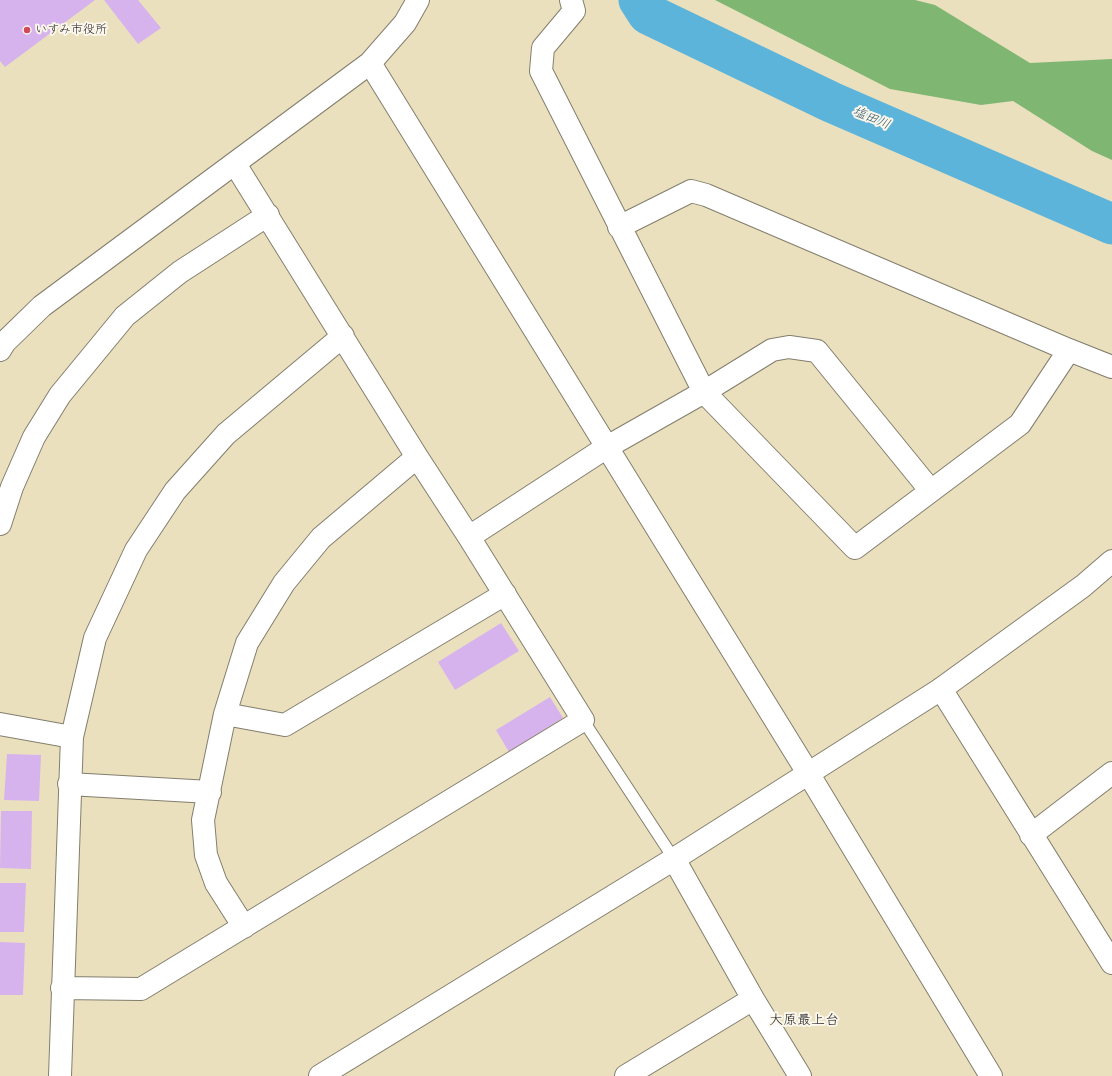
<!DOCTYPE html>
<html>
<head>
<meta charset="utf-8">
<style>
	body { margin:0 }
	canvas { display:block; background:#eae0be }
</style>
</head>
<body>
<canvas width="1112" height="1076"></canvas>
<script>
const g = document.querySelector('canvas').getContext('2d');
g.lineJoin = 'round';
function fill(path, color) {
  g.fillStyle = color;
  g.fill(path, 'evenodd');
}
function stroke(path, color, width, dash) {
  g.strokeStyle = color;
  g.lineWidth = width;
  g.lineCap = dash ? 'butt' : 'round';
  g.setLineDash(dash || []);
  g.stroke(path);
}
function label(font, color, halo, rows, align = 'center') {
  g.font = font + ' Mynerve,"Klee One",sans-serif';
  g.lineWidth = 4;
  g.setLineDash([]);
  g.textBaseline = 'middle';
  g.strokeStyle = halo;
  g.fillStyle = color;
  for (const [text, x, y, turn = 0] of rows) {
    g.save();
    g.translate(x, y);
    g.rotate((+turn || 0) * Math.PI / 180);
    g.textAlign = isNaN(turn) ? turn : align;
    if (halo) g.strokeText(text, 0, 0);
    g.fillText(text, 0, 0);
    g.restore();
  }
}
fill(new Path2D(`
	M715,0H915L935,5L1030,63L1112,59V160L1092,151L1013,101L981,105L890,89Z`), '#7fb672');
stroke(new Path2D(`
	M639,0L648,14L831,102L1112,224`), '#5db4da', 41);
fill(new Path2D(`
	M0,0H95L5,67L0,61Z
	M104,0H138L161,28L138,44Z
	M501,623L519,651L455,690L438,662Z
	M550,697L563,718L509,752L496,730Z
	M7,754L41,755L39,801L4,800Z
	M1,811H32L31,869L0,868Z
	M0,883H26L24,932H0Z
	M0,942L25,943L23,995H0Z`), '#d7b3ed');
const lane = new Path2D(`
	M583,720L674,859`);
const street = new Path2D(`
	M571,0L574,11L543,48L541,71L704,392L855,548L1020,424L1069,350
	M619,227L691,191L706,195L1069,350L1112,367
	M0,524L12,487L34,437L60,395L125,316L180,272L268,215
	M469,537L607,447L704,392L772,350L789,347L817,351L931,491
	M941,689L1112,963
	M225,714L285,725L505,594
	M0,724L72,737
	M69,784L210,792
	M1031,835L1112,773
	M674,859L753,999L800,1076
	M244,927L216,883L206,855L203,820L225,714L247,643L284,583L321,538L417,457
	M62,988L141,989L583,720L469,537L417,457L235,164
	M60,1076L72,737L95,638L136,550L175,491L226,434L343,336
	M626,1076L753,999`);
const secondary = new Path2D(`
	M370,63L808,773L991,1076
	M0,350L5,342L42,306L370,63L405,23L418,0
	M320,1076L674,859L941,689L1083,586L1112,561`);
stroke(lane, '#837e6d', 13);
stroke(street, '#837e6d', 24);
stroke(secondary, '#837e6d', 24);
stroke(lane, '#fff', 11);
stroke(street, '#fff', 22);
stroke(secondary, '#fff', 22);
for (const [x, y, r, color] of [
	[27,30,4,"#d1495b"]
]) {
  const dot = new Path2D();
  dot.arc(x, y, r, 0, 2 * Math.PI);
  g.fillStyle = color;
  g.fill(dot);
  stroke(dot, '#fbf7ec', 1.5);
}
label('12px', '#1c1c1c', '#fbf7ec', [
	["いすみ市役所",35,30]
], 'left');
label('italic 13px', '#365968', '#fbf7ec', [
	["塩田川",871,119,23]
]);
label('14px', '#1c1c1c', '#fbf7ec', [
	["大原最上台",804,1021]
]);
</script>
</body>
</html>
